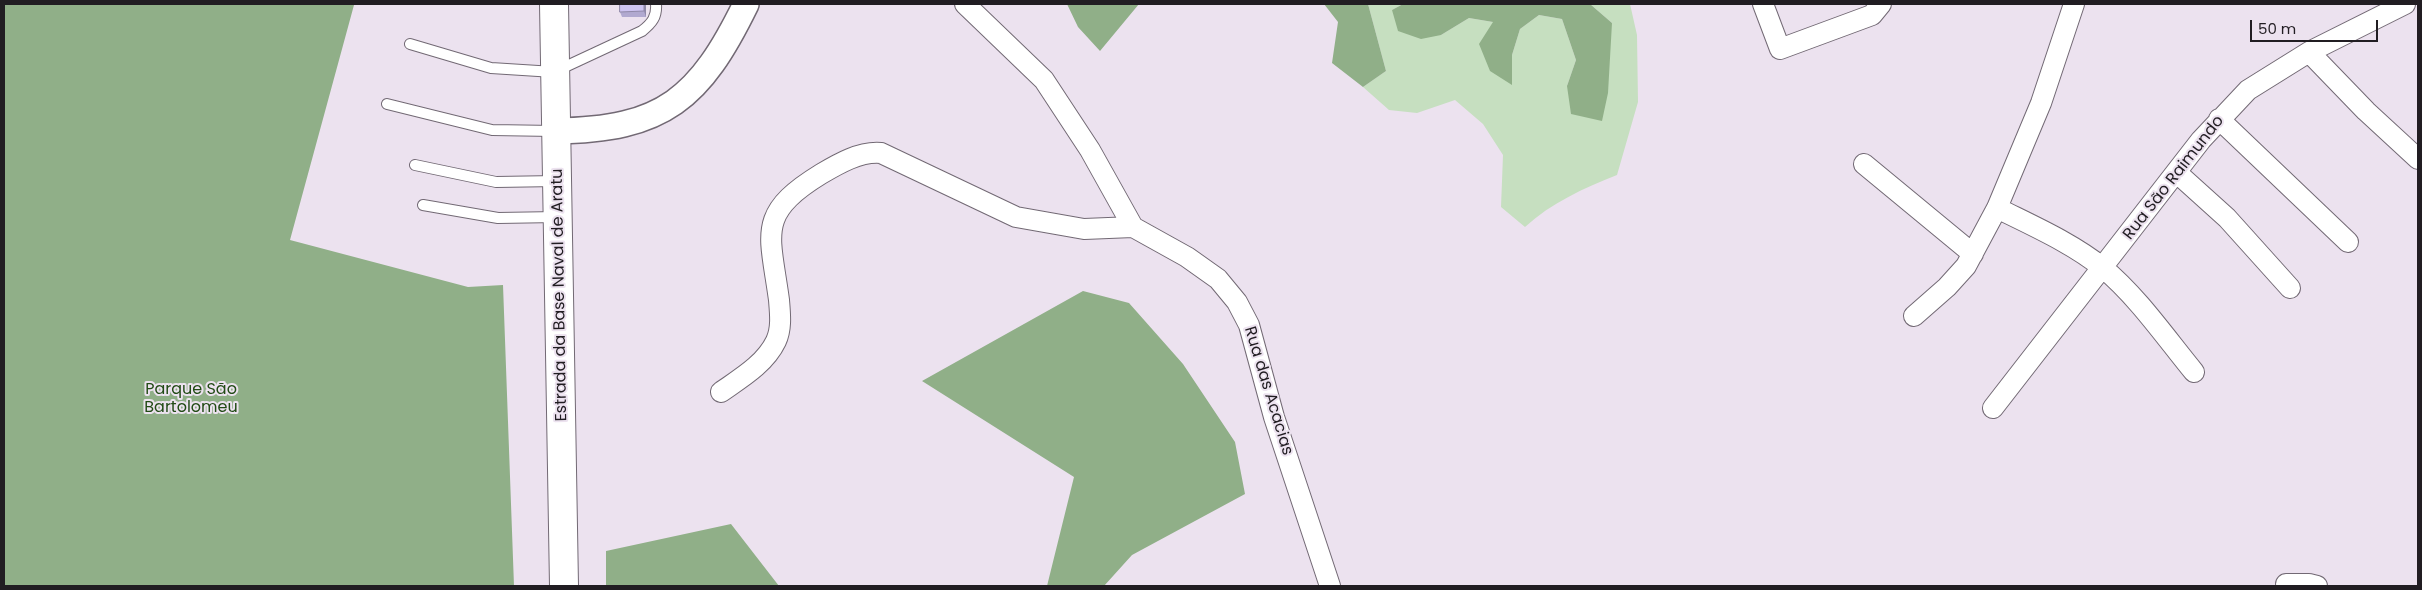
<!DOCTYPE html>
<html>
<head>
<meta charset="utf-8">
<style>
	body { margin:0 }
	#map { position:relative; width:2422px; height:590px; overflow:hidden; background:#ece2ef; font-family:Poppins,sans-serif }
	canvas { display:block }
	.frame { position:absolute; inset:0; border:5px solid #211d22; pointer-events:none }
	.scale { position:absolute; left:2250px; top:20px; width:128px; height:22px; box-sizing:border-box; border:2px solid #211d22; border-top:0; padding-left:6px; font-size:15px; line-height:18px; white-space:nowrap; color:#211d22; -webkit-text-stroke:4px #ece2ef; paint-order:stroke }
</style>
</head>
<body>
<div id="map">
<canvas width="2422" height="590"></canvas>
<div class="frame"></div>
<div class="scale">50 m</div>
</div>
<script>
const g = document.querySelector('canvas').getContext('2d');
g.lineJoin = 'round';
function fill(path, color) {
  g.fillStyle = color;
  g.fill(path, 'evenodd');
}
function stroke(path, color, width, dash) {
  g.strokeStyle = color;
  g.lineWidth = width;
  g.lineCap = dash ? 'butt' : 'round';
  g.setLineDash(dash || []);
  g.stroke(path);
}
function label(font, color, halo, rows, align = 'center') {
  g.font = font + ' Poppins,sans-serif';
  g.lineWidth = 4;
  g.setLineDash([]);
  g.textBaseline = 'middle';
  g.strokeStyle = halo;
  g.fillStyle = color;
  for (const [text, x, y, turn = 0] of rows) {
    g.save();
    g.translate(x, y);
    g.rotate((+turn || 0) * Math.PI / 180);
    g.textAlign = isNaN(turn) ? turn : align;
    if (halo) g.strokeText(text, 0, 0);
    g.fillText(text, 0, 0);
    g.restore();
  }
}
fill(new Path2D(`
	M1368,4H1403L1392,10L1441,35L1469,18L1493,22L1512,84V55L1520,29L1539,15L1562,19L1576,60L1567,86L1612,23L1590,4H1630L1637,35L1638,102L1617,175C1584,188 1551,203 1525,227L1501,207L1503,155L1483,124L1455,100L1417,113L1389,110L1363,87L1386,71Z`), '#c6dfc0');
fill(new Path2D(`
	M4,4L354,5L290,240L468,287L503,285L514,586H4Z
	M1067,4H1139L1100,51L1078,27Z
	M1324,4H1368L1386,71L1363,87L1332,63L1338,22Z
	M1403,4H1590L1612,23L1608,93L1602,121L1571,114L1567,86L1576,60L1562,19L1539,15L1520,29L1512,55V85L1490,71L1479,44L1493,22L1469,18L1441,35L1421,39L1398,31L1392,10Z
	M1083,291L1129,303L1183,364L1235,442L1245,494L1132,555L1104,586H1047L1074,477L922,381Z
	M731,524L779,586H606V551Z`), '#90af88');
const service = new Path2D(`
	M410,44L491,68L554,72L642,31C652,23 657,17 656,4
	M387,104L492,130L554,131
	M415,165L496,182L557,181
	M423,205L498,218L557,217`);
const minor = new Path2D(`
	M965,4L1044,80L1090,150L1133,227L1187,257L1218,279L1237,302L1249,325L1274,417L1330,586
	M1763,4L1780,49L1872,15L1881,4
	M2309,52L2366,111L2418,159
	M2219,119L2348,242
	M1864,164L1973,254
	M2176,172L2227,218L2290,288
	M1997,208C2033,226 2072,243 2103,268C2137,296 2166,338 2194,372
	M1914,316L1947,287L1966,266L1997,208L2041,103L2074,4
	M721,392C741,378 765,364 776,341C782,328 780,313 779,300C770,233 756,214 821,174C838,164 860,151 881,153L1016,217L1084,229L1133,227
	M1993,408L2201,140L2248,90L2309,52L2405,4
	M2286,584H2309L2317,586`);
const tertiary = new Path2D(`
	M555,131C664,130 700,98 746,4`);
const primary = new Path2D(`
	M554,4L564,586`);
stroke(service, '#726974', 12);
stroke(minor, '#726974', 22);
stroke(tertiary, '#726974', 28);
stroke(primary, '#726974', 30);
stroke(service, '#fff', 10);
stroke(minor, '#fff', 20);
stroke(tertiary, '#fff', 25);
stroke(primary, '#fff', 28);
fill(new Path2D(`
	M646,4V17H622L620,12Z`), '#b1a9d0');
fill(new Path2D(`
	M644,4H646V17L644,11Z`), '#9089a9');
const building = new Path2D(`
	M620,4H644V11L620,12Z`);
fill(building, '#cec4f2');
stroke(building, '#9089a9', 1);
label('16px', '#211d22', '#ece2ef', [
	["Rua São Raimundo",2174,178,-52],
	["Estrada da Base Naval de Aratu",560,295,-91],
	["Rua das Acacias",1268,391,73]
]);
label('16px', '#214b15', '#ece2ef', [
	["Parque São",191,390],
	["Bartolomeu",191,408]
]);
</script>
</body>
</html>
